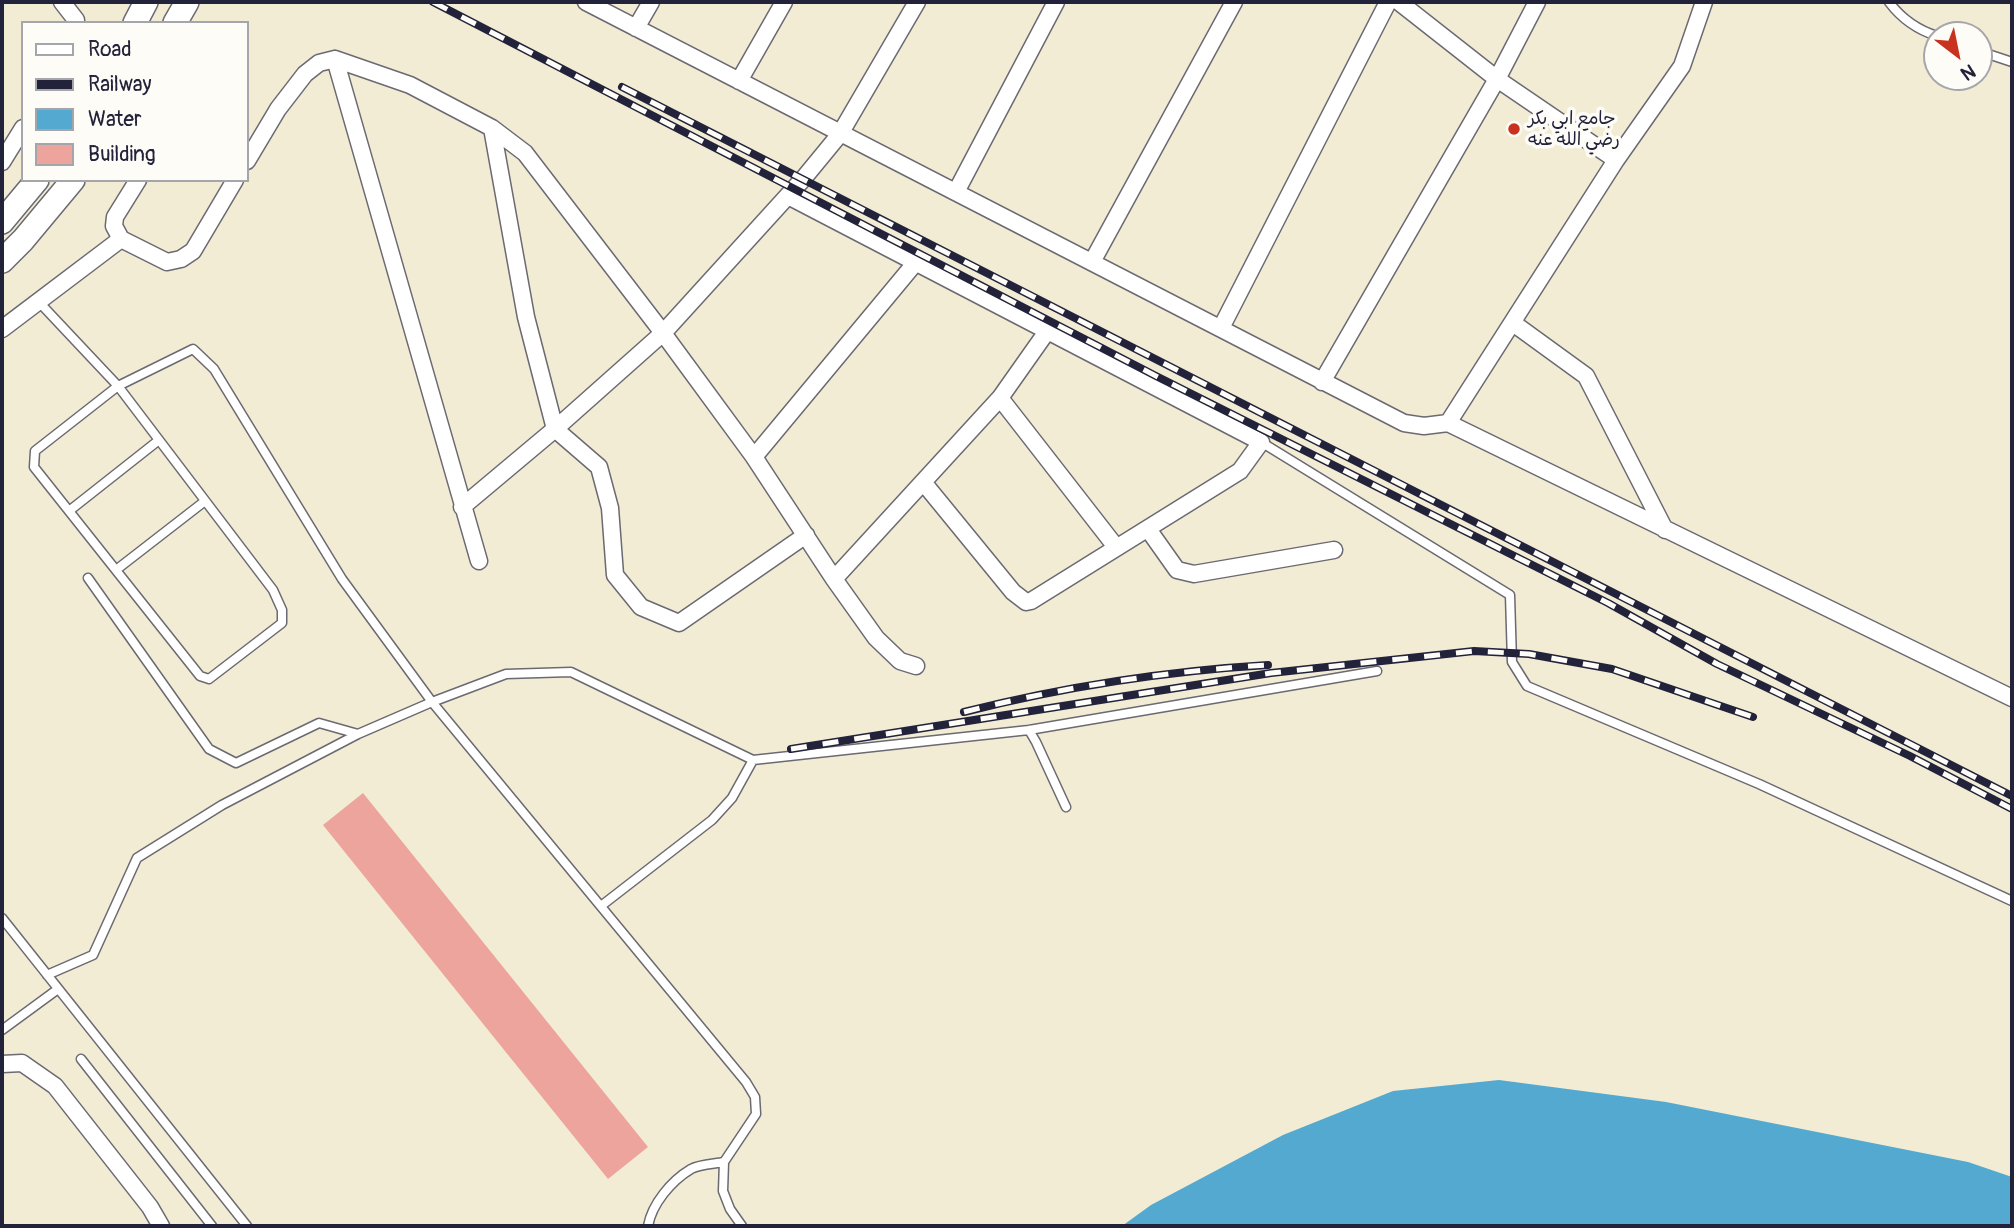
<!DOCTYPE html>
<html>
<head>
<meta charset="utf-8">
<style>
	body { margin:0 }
	#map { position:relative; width:2014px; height:1228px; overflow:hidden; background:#f2ecd5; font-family:Pangolin,sans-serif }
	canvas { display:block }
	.frame { position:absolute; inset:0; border:4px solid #22223b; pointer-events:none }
	.legend { position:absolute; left:21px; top:21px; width:228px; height:161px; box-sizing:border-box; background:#fdfcf7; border:2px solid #a5a5ac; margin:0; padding:9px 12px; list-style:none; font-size:21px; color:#22223b }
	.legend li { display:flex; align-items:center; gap:14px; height:35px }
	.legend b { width:35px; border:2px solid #a5a5ac }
	.north { position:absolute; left:1923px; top:21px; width:70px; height:70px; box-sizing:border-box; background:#fdfcf7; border:2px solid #a5a5ac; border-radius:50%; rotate:148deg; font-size:19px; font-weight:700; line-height:28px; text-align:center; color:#22223b }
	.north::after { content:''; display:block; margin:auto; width:24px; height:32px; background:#c8321e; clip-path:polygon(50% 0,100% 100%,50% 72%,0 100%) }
</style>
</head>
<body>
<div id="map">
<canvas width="2014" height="1228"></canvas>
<div class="frame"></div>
<ul class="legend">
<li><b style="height:9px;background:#fff"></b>Road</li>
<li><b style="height:9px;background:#22223b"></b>Railway</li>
<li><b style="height:19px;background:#53a9cf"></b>Water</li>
<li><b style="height:19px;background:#eca49d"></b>Building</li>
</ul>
<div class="north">N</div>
</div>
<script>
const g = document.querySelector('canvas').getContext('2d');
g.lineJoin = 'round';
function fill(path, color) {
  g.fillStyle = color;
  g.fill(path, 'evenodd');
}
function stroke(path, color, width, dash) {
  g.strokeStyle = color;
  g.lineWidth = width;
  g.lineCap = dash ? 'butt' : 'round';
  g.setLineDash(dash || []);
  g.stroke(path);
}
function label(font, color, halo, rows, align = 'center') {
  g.font = font + ' Pangolin,"Playpen Sans Arabic",sans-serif';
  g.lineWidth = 7;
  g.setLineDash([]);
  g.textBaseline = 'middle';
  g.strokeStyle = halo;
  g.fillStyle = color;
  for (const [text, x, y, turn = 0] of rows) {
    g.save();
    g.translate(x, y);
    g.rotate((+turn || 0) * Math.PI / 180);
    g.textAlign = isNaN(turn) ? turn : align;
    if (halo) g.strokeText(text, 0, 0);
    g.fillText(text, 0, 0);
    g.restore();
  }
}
fill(new Path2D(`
	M1499,1080L1666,1102L1968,1162L2012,1177V1226H1122L1151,1205L1283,1135L1393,1091Z`), '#53a9cf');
fill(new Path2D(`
	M363,793L648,1147L608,1179L323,825Z`), '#eca49d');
const service = new Path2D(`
	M1889,2C1901,18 1918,30 1937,36
	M1979,51L2012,62
	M38,301L118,386L193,349L214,369L342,579L432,702L746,1082L755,1097L756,1114L724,1162L723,1191L730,1209L742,1226
	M118,386L273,590L282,610V623L209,679L200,676L34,467L35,451Z
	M1261,442L1510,595L1512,662L1527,686L1759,784L2012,901
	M69,511L159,440
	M116,570L205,501
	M88,578L209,749L236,763L319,723L358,734
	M1029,730L1036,742L1066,807
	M601,906L712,820L732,798L753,760
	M2,918L247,1226
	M47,975L93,955L137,858L222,805L358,734L432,702L506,674L571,672L753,760L1029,730L1377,671
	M2,1030L58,989
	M81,1059L212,1226
	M648,1226C652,1204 671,1181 691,1169C700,1164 714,1164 724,1162`);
const minor = new Path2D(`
	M62,2L76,20V23
	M586,2L1404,423L1424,426L1448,423L2012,698
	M1399,2L1497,79L1616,160
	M636,28L651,2
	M335,59L479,561
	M739,81L784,2
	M492,128L526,317L555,429L599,467L610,508L615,575L641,607L679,623L806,535
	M247,161L278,109L305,74L319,63L335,59L410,85L492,128L525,153L663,333L754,457L834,579L876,638L900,661L916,666
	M2,162L23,128
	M138,180L115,217L114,226L121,239L167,262L181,259L193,251L235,180
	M956,192L1056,2
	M788,196L1261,442L1240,471L1031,601L1026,602L1013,592L923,482
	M1092,262L1234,2
	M1513,323L1586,376L1665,530
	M1221,328L1388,2
	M2,329L121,239
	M1322,382L1497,79L1537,2
	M1000,398L1116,547
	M1448,423L1616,160L1682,66L1704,2
	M754,457L916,262
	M462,507L555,429L663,333L803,179L840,134L917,2
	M1148,529L1177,570L1194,574L1334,550
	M834,579L1000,398L1048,330
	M2,1064L22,1063L55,1086L150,1207L161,1226`);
const secondary = new Path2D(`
	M135,23L146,2
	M175,23L187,2
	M2,222L37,180
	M2,261L23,240L73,180`);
stroke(service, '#6b6971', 11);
stroke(minor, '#6b6971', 19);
stroke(secondary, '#6b6971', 26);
stroke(service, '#fff', 8);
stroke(minor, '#fff', 16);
stroke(secondary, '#fff', 23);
const rail = new Path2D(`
	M433,2L1154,375L1608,603L1717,664L1910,756L2012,809
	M622,87L2012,796
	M964,712C1063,687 1166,671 1268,665
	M791,749L1271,673L1474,651L1529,654L1612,669L1753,717`);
stroke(rail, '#22223b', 8);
stroke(rail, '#fdfcf7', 5, [16]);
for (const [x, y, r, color] of [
	[1514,129,7,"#c8321e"]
]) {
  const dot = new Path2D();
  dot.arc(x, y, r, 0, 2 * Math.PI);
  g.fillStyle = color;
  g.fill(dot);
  stroke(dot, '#fdfcf7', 2.5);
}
label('18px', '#22223b', '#fdfcf7', [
	["جامع ابي بكر",1528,119],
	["رضي الله عنه",1528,140]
], 'left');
</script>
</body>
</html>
